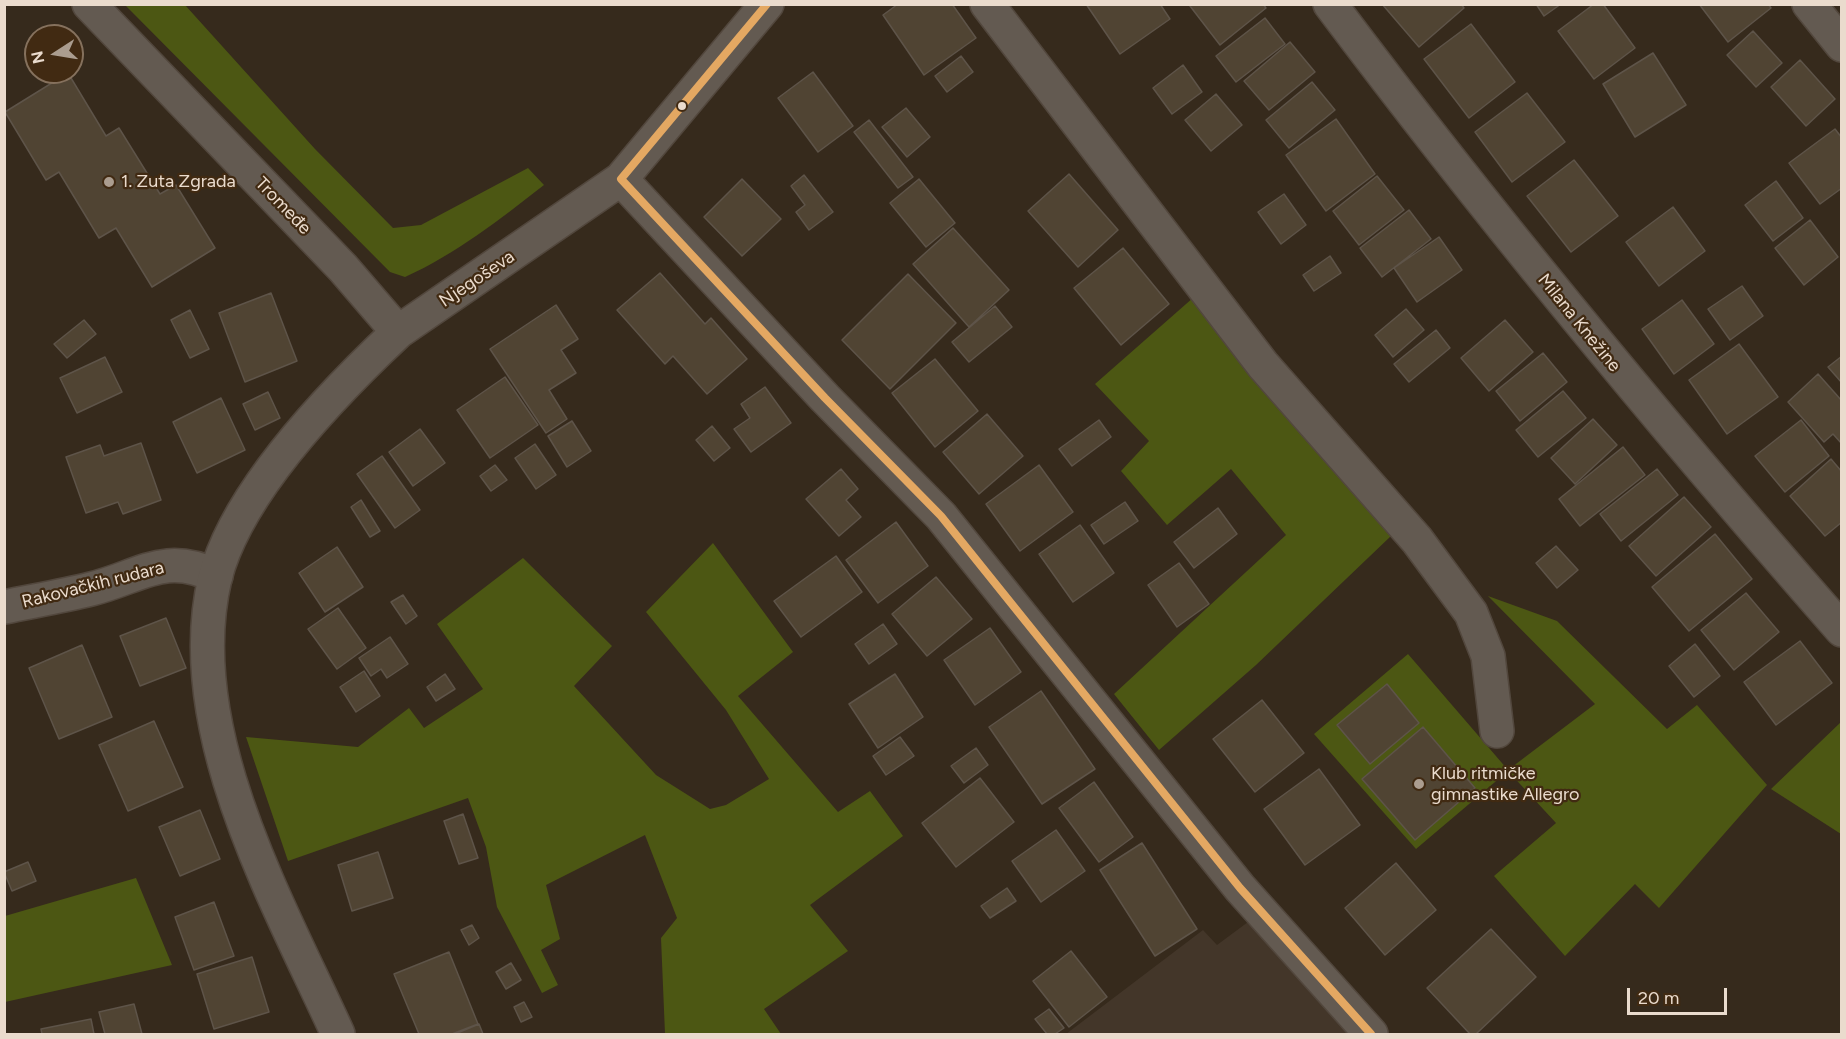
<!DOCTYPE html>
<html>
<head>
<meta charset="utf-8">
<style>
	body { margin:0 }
	#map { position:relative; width:1846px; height:1039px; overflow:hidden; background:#362a1c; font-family:Figtree,sans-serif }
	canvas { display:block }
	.frame { position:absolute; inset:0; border:6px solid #eadbcd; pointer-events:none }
	.north { position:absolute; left:24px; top:24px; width:60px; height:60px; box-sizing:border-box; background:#412a12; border:2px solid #85715d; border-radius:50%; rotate:258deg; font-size:16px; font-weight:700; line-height:24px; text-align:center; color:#eadbcd }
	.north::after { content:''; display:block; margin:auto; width:21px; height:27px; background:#ab9d8f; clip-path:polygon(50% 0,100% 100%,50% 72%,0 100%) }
	.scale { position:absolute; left:1627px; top:988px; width:100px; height:27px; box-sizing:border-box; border:3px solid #eadbcd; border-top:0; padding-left:8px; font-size:18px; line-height:21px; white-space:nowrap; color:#eadbcd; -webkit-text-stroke:4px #412a12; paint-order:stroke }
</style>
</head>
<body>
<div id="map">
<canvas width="1846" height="1039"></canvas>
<div class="frame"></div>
<div class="north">N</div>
<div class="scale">20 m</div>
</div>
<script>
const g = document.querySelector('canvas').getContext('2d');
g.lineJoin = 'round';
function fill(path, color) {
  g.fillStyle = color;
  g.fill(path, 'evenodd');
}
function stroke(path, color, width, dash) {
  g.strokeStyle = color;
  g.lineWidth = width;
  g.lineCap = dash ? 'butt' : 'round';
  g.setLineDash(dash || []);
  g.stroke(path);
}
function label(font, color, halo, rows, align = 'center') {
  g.font = font + ' Figtree,sans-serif';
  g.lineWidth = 4.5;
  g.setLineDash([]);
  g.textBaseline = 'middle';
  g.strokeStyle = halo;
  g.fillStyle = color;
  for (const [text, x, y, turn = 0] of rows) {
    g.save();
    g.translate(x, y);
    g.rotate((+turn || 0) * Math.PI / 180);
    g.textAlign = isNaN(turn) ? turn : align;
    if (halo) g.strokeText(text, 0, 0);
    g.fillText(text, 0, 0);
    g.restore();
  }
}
fill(new Path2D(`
	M1248,922L1260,929L1354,1034H1066L1203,930L1217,945Z`), '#433629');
fill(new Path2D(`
	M125,5H185L315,149L393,228L421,225L528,168L544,185C499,220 456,254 405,277L390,272Z
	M1194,297L1391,536L1256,665L1159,750L1114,694L1286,535L1231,469L1167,525L1121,471L1149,441L1095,384Z
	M713,543L793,652L738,696L838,812L870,791L903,836L810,905L848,951L764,1009L781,1034H665L661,938L677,918L645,835L546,885L560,939L541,950L558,985L542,993L497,907L486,847L468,798L288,861L246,737L358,747L409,708L424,728L483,689L437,624L523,558L612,646L574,686L656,775L710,809L726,805L769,779L726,710L646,612Z
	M1488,596L1557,621L1667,729L1697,705L1767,785L1659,908L1635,884L1565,956L1494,876L1556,823L1508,771L1416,849L1314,734L1408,654L1508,770L1595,704Z
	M1841,722V834L1771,789Z
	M136,878L172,965L5,1002V916Z`), '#4c5713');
const building = new Path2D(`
	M898,4H952L976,38L924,75L883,15Z
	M1086,4H1160L1170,19L1120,54Z
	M1192,4H1263L1266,8L1220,45L1190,6Z
	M1382,4H1461L1464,8L1419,47Z
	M1536,4H1561L1544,16Z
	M1594,4H1603L1635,48L1594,79L1558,31Z
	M1699,4H1768L1771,8L1728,42Z
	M1265,18L1285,44L1236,82L1216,56Z
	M1471,24L1515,82L1469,118L1424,59Z
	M1753,31L1782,63L1756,87L1727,55Z
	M1290,42L1315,72L1269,110L1244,81Z
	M1653,53L1686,105L1635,137L1603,84Z
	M961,56L973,72L947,92L935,76Z
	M1800,60L1835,99L1806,126L1771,87Z
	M1183,65L1202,92L1172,114L1153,88Z
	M813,72L853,126L818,152L778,98Z
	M68,73L106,136L119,128L160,194L176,185L215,248L152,287L116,228L99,238L59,172L46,180L5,112Z
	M1312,82L1335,110L1289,148L1266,120Z
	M1527,93L1565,142L1512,182L1475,132Z
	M1216,94L1242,125L1211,151L1185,120Z
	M906,108L930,137L907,157L882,127Z
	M1336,119L1375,174L1326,211L1286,155Z
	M869,120L913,177L898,188L854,132Z
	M1835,129L1842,138V188L1820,204L1789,163Z
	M1574,160L1618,216L1571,252L1527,196Z
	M1069,174L1118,230L1078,267L1028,211Z
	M804,175L833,212L809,230L796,212L805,205L791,186Z
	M1377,176L1404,210L1359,245L1333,211Z
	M742,179L781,219L742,256L704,217Z
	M919,179L955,223L926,247L890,203Z
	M1776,181L1803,218L1773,241L1745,205Z
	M1284,194L1306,225L1281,244L1258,212Z
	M1673,207L1705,251L1659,286L1626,242Z
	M1409,210L1431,239L1382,277L1360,248Z
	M1810,220L1838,257L1804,285L1775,248Z
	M953,228L1009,290L969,327L913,264Z
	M1439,237L1462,270L1417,302L1394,268Z
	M1123,248L1169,304L1121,345L1074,288Z
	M1330,256L1341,273L1314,291L1303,275Z
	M660,273L705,324L711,318L747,359L707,394L673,356L665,364L617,310Z
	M908,274L956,323L890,389L842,340Z
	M1742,286L1763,316L1730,340L1708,309Z
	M271,293L297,361L245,382L219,313Z
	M1682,300L1714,344L1674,374L1642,329Z
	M556,305L578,339L561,350L576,373L549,390L567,419L546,433L490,349Z
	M995,306L1012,327L969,362L952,342Z
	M1406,309L1424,330L1393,357L1375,335Z
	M190,310L209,349L190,358L171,320Z
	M84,320L96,334L67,358L54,344Z
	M1505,320L1533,352L1489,391L1461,358Z
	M1436,330L1450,348L1409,382L1394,364Z
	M1739,344L1778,397L1727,434L1689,380Z
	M1543,353L1567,382L1520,421L1496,391Z
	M1842,356V383L1828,367Z
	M105,357L122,392L77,413L60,378Z
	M935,359L978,411L935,447L892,393Z
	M1818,374L1842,401V444L1833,434L1824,442L1788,402Z
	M505,377L538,425L490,458L457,410Z
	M765,387L791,423L751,452L734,429L750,418L741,404Z
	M1563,391L1586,418L1538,457L1516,430Z
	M268,392L280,418L255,430L243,404Z
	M221,398L245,450L197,473L173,422Z
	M987,414L1023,456L979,494L943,452Z
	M1593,419L1617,445L1575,484L1551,458Z
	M1099,420L1111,437L1072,466L1059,449Z
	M1801,420L1829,456L1785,492L1755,456Z
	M572,421L591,451L567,467L548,436Z
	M712,426L730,448L714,461L696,440Z
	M420,429L445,463L413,486L389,452Z
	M141,443L161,500L123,514L118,502L86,513L66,457L100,445L104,456Z
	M535,444L556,475L536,489L515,458Z
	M1623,447L1645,475L1580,526L1559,499Z
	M382,456L420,510L395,528L357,474Z
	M1831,459L1842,472V522L1825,536L1790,496Z
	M495,465L507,480L491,491L480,476Z
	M1039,465L1073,512L1020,551L986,504Z
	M841,469L858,489L846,500L861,517L839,536L806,499Z
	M1657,469L1678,495L1621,541L1600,514Z
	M1684,497L1711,527L1656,576L1629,546Z
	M361,500L380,531L370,537L351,507Z
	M1125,502L1138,521L1104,544L1091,525Z
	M1218,508L1237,534L1194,568L1174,542Z
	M896,522L928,566L878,603L846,560Z
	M1080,525L1114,573L1073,602L1039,554Z
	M1715,534L1752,579L1689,631L1652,587Z
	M1556,546L1578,570L1557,588L1536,563Z
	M337,547L363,587L325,612L299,573Z
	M836,556L862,592L801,637L774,601Z
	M1179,563L1209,604L1177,627L1148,585Z
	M936,577L972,619L927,656L892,614Z
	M1746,593L1779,632L1734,670L1701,630Z
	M403,595L417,616L406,624L391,602Z
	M338,608L366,648L337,669L308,629Z
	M166,618L186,668L140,686L120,636Z
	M883,624L897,644L869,664L855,644Z
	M990,628L1021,672L975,705L944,660Z
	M390,637L408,664L387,678L381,669L371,676L359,658Z
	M1800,641L1832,683L1776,725L1744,682Z
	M1695,644L1720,676L1694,697L1669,666Z
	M82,645L112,717L59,739L29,668Z
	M364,671L380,696L356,712L340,687Z
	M445,674L455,689L436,701L427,687Z
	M895,674L923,717L878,748L849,704Z
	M1387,684L1419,723L1370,764L1337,725Z
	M1041,691L1095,769L1042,804L989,727Z
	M1262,700L1304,753L1255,792L1213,739Z
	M154,721L183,787L128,811L99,745Z
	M1423,727L1475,788L1415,840L1362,779Z
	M900,737L914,756L886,775L873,756Z
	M976,748L988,765L964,783L951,766Z
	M1319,769L1360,825L1305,865L1264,809Z
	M980,778L1014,822L956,867L922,823Z
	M1094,782L1133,837L1099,862L1059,808Z
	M200,810L220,859L180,876L159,827Z
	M463,814L478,858L459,864L444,821Z
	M1056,830L1085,871L1041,902L1012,861Z
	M1142,843L1197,929L1155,956L1100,870Z
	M378,852L393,898L352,911L338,865Z
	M28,862L36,881L12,891L4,872Z
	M1396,863L1436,910L1385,955L1345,908Z
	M1007,888L1016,901L990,918L981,906Z
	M214,902L234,956L194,970L175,917Z
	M472,925L479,938L469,945L461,930Z
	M1491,929L1536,977L1476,1034H1470L1427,988Z
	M1071,951L1107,997L1069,1027L1033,981Z
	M449,952L478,1024L452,1034H419L394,974Z
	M252,957L269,1012L214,1029L197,974Z
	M511,963L521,980L506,989L496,972Z
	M524,1002L532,1017L521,1022L514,1007Z
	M134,1004L142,1034H105L99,1012Z
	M1049,1009L1064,1028L1055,1034H1047L1035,1019Z
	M91,1019L94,1034H42L41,1029Z
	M479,1024L483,1034H455Z`);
fill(building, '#504433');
stroke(building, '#5e5449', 1.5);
const minor = new Path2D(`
	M987,4L1263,365L1417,540L1471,613L1488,656L1497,731
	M1330,4C1492,220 1664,427 1842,630
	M1809,4L1842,45
	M4,607C33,601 63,596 91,589C140,577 164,551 216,576`);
const tertiary = new Path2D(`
	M89,4L343,268L398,332
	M621,179L825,398L941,516L1240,888L1371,1034
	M338,1034C277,900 179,729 215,578C237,491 334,392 398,332L621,179L767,4`);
stroke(minor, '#52473d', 36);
stroke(tertiary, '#52473d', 36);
stroke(minor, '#635a51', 33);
stroke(tertiary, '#635a51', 33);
stroke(new Path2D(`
	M767,4L621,179L825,398L941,516L1240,888L1371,1034`), '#e4a862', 8);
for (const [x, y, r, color] of [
	[682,106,5,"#eadbcd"],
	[109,182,6,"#ab9d8f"],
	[1419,784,6,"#ab9d8f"]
]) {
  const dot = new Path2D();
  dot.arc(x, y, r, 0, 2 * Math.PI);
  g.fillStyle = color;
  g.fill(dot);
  stroke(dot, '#412a12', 2);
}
label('18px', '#eadbcd', '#412a12', [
	["1. Zuta Zgrada",121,182],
	["Klub ritmičke",1431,774],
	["gimnastike Allegro",1431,795]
], 'left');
label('18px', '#eadbcd', '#412a12', [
	["Tromeđe",283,206,46],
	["Njegoševa",477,279,-34],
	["Milana Knežine",1579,323,51],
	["Rakovačkih rudara",93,585,-14]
]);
</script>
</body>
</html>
